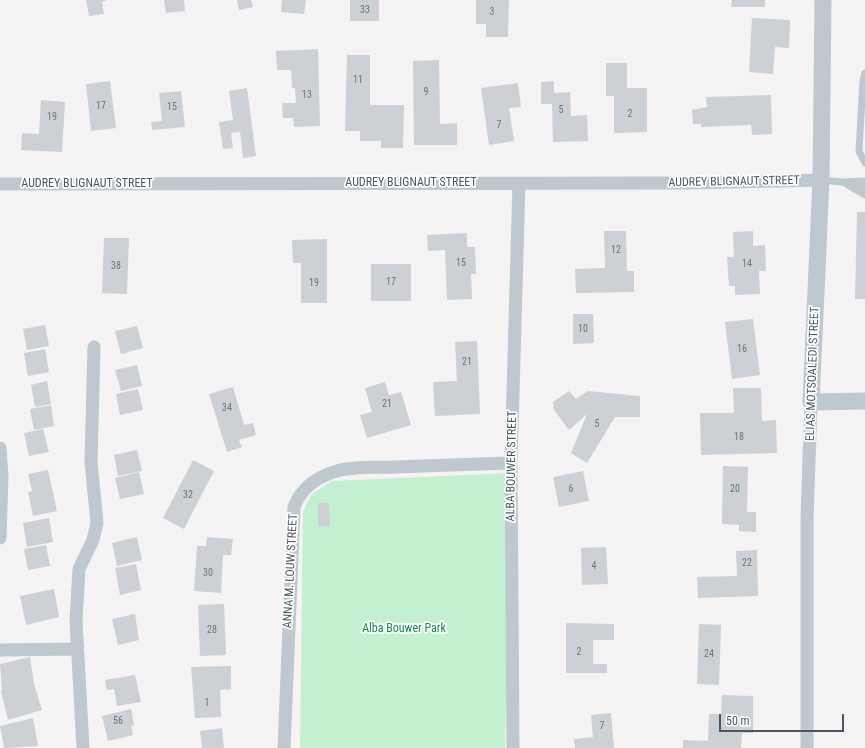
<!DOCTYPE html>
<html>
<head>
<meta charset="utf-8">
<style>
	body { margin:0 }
	#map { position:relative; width:865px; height:748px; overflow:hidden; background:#f5f3f3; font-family:"Roboto Condensed",sans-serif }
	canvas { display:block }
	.scale { position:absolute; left:719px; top:714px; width:125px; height:18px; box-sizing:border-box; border:2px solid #4a5760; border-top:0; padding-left:5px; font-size:12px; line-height:14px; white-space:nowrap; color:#4a5760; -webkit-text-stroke:3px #fff; paint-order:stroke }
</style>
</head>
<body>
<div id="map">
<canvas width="865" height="748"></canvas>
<div class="scale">50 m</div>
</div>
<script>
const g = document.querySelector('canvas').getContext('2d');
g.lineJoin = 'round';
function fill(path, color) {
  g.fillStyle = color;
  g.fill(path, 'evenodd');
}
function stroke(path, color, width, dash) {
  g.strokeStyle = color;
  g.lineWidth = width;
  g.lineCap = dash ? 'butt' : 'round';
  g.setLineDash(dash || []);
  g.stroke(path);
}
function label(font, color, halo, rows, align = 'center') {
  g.font = font + ' "Roboto Condensed",sans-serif';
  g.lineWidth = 3.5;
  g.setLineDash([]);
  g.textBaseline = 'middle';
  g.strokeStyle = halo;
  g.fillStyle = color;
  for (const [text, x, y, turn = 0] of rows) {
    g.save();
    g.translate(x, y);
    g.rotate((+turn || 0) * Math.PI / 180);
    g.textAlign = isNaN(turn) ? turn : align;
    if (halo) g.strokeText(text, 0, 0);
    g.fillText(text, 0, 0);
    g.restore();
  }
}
fill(new Path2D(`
	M510,473L505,748H300L303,511L312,494L332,481Z`), '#c3f0d1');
fill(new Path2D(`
	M86,0H107L102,2L104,14L89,16Z
	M164,0H184L185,11L166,13Z
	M237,0H251L253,7L239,10Z
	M282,0H306L304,14L281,12Z
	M350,0H379V21H350Z
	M476,0H509L508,37H486V24H476Z
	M732,0H765V7H731Z
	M752,18L790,20L789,48L775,47L773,74L749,72Z
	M318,49L320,126L294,127L293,118H283L282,103H296L295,88H292L291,70H277L276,51Z
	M347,55H370V105H404L403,148H381V141H360V131H345Z
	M439,60L440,124L457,123V145H414L413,61Z
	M606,63H627V88H647V132L614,133V96H606Z
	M110,81L116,128L91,131L86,84Z
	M554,81V93L570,92L571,116L587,115L588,141L553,142L552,104H541V82Z
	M518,83L521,107L509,108L514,141L489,145L481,88Z
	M247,88L256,156L243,158L240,132L231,133L233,148L223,149L219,122L233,120L229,91Z
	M181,91L185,127L152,130L151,122L162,121L159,93Z
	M771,95L772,134L752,135L751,125L701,127V124H693L692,110L707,107L706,97Z
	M41,100L65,102L62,152L21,150L22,133L39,134Z
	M857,212H865V299H855Z
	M604,231H626L627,271H634V292L576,293L575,269L605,268Z
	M753,231V246L765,245L766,271H759L760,294L735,295V286H729L727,257H734L733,232Z
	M467,233V247H475L476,274H471L472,299L447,300L445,250L428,251L427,235Z
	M104,238H129L127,294L102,293Z
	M327,239V303H301V263H293L292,240Z
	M371,264H411V301H371Z
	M573,314H593L594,343L573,344Z
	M753,319L760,375L732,379L725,322Z
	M45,325L49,346L27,350L23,329Z
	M137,326L143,348L121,354L115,331Z
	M477,341L480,414L435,416L433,382L457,381L455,342Z
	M45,349L49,372L28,376L24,353Z
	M137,365L142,386L121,391L115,370Z
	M47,381L51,404L35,407L31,385Z
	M385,382L389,395L401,392L411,425L367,438L360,415L372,412L365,388Z
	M233,387L244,425L253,423L256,435L239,440L242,447L227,452L209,394Z
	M733,388H761L762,421L776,420L777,453L701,455L700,413H734Z
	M138,389L143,410L120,415L116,394Z
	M569,391L576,399L588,391L640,396V417H615L587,463L571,453L587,414L569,430L554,410L553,402Z
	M51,405L54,426L34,430L30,409Z
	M43,429L49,452L29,456L24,433Z
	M137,450L142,471L118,476L114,455Z
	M193,460L214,471L184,529L163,518Z
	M723,466L748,467L747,512H756V532L739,531V525L722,524Z
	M48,470L57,511L33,516L28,492L32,491L28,474Z
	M583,471L589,501L559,507L553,477Z
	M139,472L144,494L120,499L115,478Z
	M318,503H329L330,526H318Z
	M49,518L53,542L27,547L23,523Z
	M137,537L142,560L117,566L112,543Z
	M207,537L233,539L231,555H223L221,593L194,591L197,546H206Z
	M46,545L50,566L28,570L24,549Z
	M606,547L608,584L582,585L581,548Z
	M757,550L758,596L698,598L697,577L737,576L736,551Z
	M136,564L141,590L120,595L115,568Z
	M54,589L59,617L26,625L20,596Z
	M224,604L226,655L200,656L198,605Z
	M135,614L139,640L118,645L112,619Z
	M566,623L614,624V640H593V664H607V673H566Z
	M699,624L721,625L719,685L697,684Z
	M30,657L34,684L42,710L8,720L1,691L11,689L2,691L0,664Z
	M231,666V689L220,690L221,717L195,718L191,667Z
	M135,675L141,702L117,706L114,689L107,690L105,680Z
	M722,695L753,696V733H742L741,748H683V740L708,741L709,714H721Z
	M131,709L134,725L131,726L133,735L108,741L102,716Z
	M611,713L614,748H575L574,739L593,737L591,715Z
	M33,718L38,746L4,748L0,726Z
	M222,728L224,748H202L200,731Z`), '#cdd0d5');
stroke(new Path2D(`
	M865,73L863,80L859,151L865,163
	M821,180L842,182L865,181
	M843,182L865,195
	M853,188H865`), '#bec8ce', 7);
stroke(new Path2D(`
	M0,184L687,183L821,180
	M0,448L2,476L0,538
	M0,650L76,649
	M83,748L76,621L79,569L93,540L97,523L91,462L94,347
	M284,748L294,507C301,488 318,476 337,471C355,466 376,468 395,467C433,466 472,464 511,463
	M513,748L511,463L519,183
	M807,748V519L811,402`), '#bec8ce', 13);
stroke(new Path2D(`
	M823,0L821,180L811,402L865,401`), '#bec8ce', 17);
label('10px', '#6b757d', null, [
	["33",365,10],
	["3",492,12],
	["11",358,80],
	["9",426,92],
	["13",307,95],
	["17",101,106],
	["15",172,107],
	["5",561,110],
	["2",630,114],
	["19",52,117],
	["7",499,125],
	["12",616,250],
	["15",461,263],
	["14",747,264],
	["38",116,266],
	["17",391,282],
	["19",314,283],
	["10",583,329],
	["16",742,349],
	["21",467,362],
	["21",387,404],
	["34",227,408],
	["5",597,424],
	["18",739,437],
	["6",571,489],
	["20",735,489],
	["32",188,495],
	["22",747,563],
	["4",594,566],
	["30",208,573],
	["28",212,630],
	["2",579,652],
	["24",709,654],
	["1",207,703],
	["56",118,721],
	["7",602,726]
]);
label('12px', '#4a5760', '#fff', [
	["AUDREY BLIGNAUT STREET",734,182,-1],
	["AUDREY BLIGNAUT STREET",411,183],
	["AUDREY BLIGNAUT STREET",87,184],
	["ELIAS MOTSOALEDI STREET",813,374,-88],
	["ALBA BOUWER STREET",512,466,-89],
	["ANNA M. LOUW STREET",291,571,-87]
]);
label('12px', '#188446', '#fff', [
	["Alba Bouwer Park",404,629]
]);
</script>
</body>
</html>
